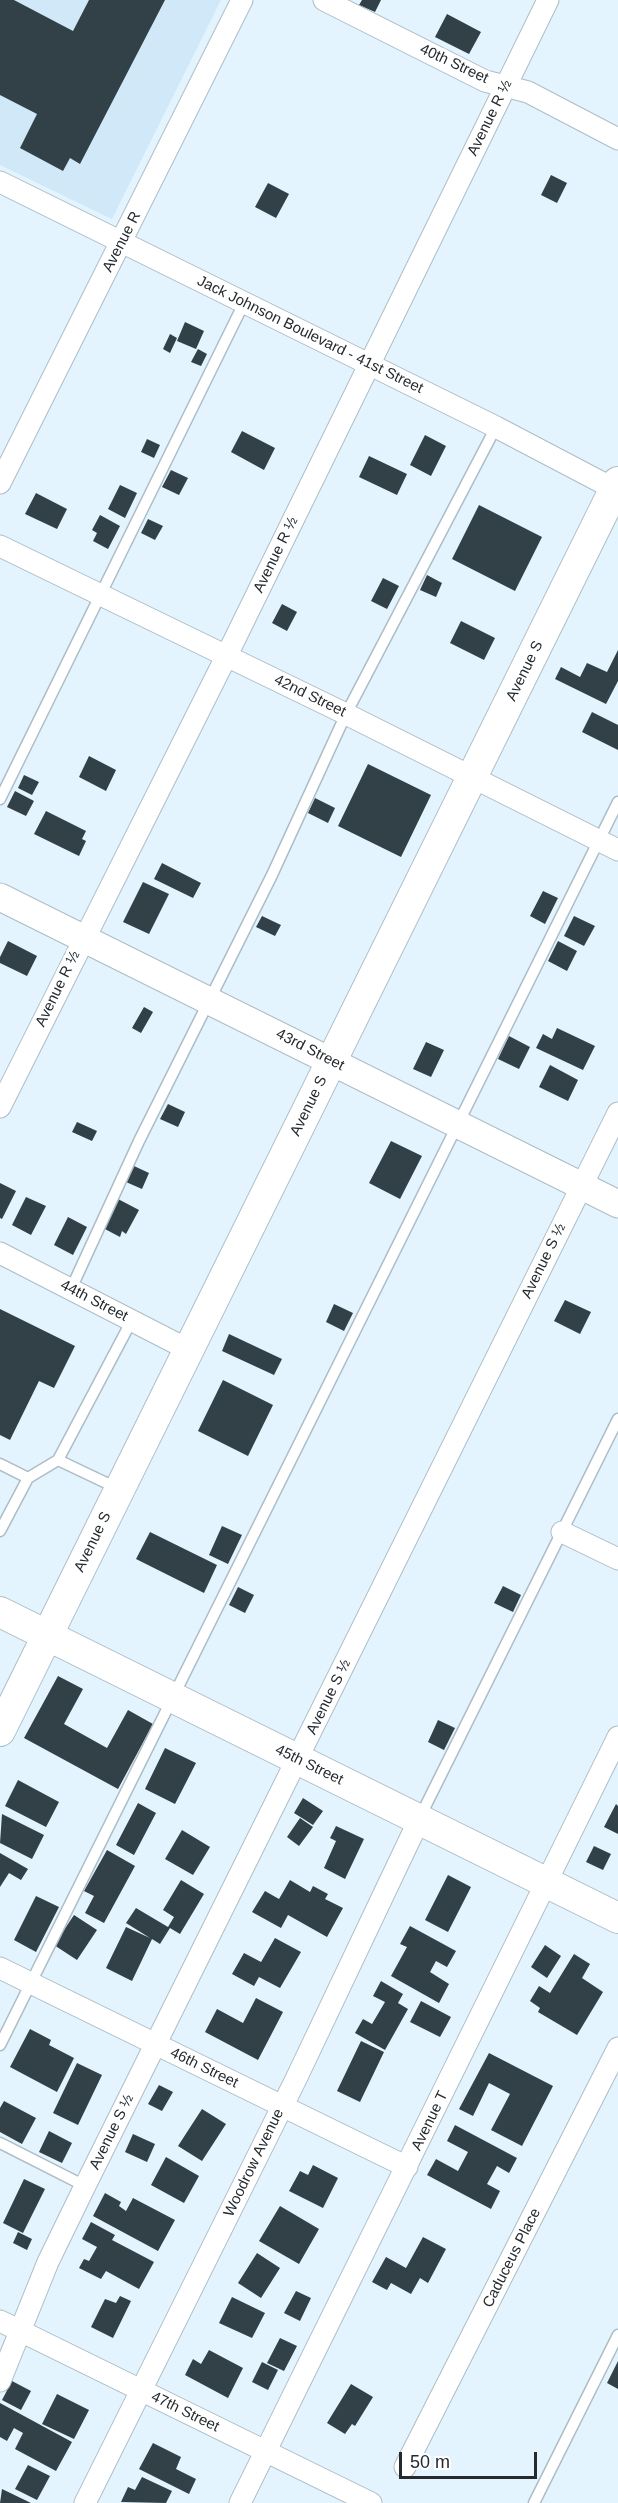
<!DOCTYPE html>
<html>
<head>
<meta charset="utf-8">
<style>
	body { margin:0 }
	#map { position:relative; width:618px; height:2503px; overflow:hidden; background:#e3f4fe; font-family:Helvetica,sans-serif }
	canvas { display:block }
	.scale { position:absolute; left:399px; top:2452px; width:138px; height:27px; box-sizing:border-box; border:3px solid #242a2e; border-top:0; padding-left:8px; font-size:18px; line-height:21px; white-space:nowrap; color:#242a2e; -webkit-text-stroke:4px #fff; paint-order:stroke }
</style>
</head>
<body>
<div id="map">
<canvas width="618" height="2503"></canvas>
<div class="scale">50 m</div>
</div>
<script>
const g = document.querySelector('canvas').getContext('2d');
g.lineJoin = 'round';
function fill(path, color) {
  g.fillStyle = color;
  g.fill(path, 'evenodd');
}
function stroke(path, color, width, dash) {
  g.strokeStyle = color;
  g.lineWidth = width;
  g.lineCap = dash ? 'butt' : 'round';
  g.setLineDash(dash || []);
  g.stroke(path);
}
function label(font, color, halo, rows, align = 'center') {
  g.font = font + ' Helvetica,sans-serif';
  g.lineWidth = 6;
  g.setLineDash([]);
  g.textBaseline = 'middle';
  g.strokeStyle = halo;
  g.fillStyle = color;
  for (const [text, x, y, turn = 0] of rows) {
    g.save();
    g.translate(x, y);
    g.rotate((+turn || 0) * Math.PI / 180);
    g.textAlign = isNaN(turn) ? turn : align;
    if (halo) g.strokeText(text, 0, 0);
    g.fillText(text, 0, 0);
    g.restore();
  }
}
fill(new Path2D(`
	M0,0H221L112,219L0,165Z`), '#d0e8f7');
fill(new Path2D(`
	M0,0H14L73,31L89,0H165L80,164L70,158L63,171L20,148L37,114L0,95Z
	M362,0H381L375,12L359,5Z
	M447,14L481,32L469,54L435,37Z
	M551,175L567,183L557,203L541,195Z
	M268,183L289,194L276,218L255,207Z
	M185,322L204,331L196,349L177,341Z
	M170,334L177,338L170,353L163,349Z
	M198,349L207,354L201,366L191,362Z
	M242,431L275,448L264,470L231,452Z
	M425,435L446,446L431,476L410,465Z
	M147,439L160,445L154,458L141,452Z
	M369,456L407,474L397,495L359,477Z
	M171,470L188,478L179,495L162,487Z
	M120,485L137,493L125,518L108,509Z
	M36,493L67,509L57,529L25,514Z
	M479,505L542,537L515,591L452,559Z
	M100,515L120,526L108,549L93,541L97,533L92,530Z
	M148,519L163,526L155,540L141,533Z
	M427,575L442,583L436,597L420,590Z
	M383,578L399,586L387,609L371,601Z
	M282,604L297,612L287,631L272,623Z
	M461,621L495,638L484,660L450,643Z
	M618,650V681L606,704L555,679L561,667L580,677L587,663L607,672Z
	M592,712L618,725V750L582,732Z
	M89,756L116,770L106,791L79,777Z
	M368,764L431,795L401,857L338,826Z
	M24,775L39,782L32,795L18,788Z
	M15,791L34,801L26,816L7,807Z
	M315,798L335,808L328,823L308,813Z
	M46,811L86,831L82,839L86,841L79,856L34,834Z
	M162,863L201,883L193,898L154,879Z
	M143,882L169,894L149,934L123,922Z
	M543,891L558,898L545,924L530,916Z
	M262,916L281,925L275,936L256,927Z
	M574,916L595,926L584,946L564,936Z
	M8,941L37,956L27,976L0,963V957Z
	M558,941L577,951L567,971L548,961Z
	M144,1007L153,1012L141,1033L132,1028Z
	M557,1028L595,1046L583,1070L536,1048L543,1034L552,1039Z
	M509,1036L530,1047L519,1069L498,1059Z
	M426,1042L444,1050L431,1077L413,1069Z
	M550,1065L578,1080L568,1101L539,1087Z
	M168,1104L185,1112L178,1127L160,1119Z
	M77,1122L97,1131L92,1141L72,1132Z
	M391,1141L422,1156L400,1199L369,1183Z
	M134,1166L149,1173L142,1189L126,1182Z
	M0,1183L16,1191L2,1219L0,1218Z
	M26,1197L46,1206L31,1235L12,1225Z
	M118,1199L139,1210L126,1234L122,1231L120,1237L103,1228Z
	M68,1217L87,1227L73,1255L54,1245Z
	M565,1300L591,1312L580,1334L554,1321Z
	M334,1304L353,1313L344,1331L326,1322Z
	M0,1309L75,1346L54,1388L39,1381L10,1440L0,1435Z
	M229,1334L282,1359L274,1375L222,1351Z
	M223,1380L273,1405L248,1456L198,1431Z
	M222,1526L242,1535L228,1564L209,1555Z
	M150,1532L217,1565L204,1593L136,1559Z
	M503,1586L521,1595L513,1612L494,1603Z
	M238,1587L254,1595L245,1613L229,1605Z
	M58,1676L83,1689L64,1724L107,1748L128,1710L153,1724L118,1789L24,1738Z
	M438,1720L455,1728L444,1750L428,1742Z
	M165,1748L196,1763L175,1804L145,1789Z
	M18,1780L59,1802L46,1827L5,1806Z
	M303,1798L323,1811L313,1825L294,1813Z
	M138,1803L156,1813L134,1855L116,1845Z
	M616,1804L618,1806V1834L604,1827Z
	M2,1814L44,1835L32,1859L0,1843Z
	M300,1818L313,1827L299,1846L287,1837Z
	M336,1826L364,1839L345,1879L324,1868L336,1841L330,1838Z
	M182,1830L210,1847L193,1875L165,1859Z
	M594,1846L611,1854L603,1870L586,1862Z
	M107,1850L135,1866L104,1923L85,1913L94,1896L84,1891Z
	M0,1853L28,1869L21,1880L9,1873L0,1887Z
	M448,1875L471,1887L448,1932L425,1920Z
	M181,1880L204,1894L180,1934L170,1928L160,1944L152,1939L132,1981L106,1968L126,1927L150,1938L126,1923L136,1908L168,1927L174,1917L163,1910Z
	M290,1880L310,1892L313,1886L328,1894L325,1899L343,1908L327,1937L288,1915L281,1928L252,1912L265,1891L279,1899Z
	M36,1896L59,1907L36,1952L14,1940Z
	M74,1915L97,1930L77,1960L54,1945Z
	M410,1926L456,1951L447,1967L436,1961L430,1972L449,1984L439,2003L391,1976L407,1947L400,1944Z
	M275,1938L301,1952L280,1988L259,1977L254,1986L232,1974L244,1953L261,1962Z
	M545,1945L561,1956L547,1978L531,1967Z
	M574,1954L590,1964L582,1978L603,1992L577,2035L538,2012L540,2008L530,2001L539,1986L550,1993Z
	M381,1981L403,1994L398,2003L408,2009L385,2050L355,2033L363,2019L372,2024L385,2002L373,1996Z
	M256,1998L283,2012L258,2060L205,2032L217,2009L243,2023Z
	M421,2001L451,2017L440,2037L410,2022Z
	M30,2029L51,2040L49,2045L74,2058L57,2092L10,2067Z
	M361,2041L384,2052L360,2102L337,2091Z
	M489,2053L553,2086L522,2146L491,2130L510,2094L489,2083L473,2116L459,2109Z
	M77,2063L102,2075L78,2125L53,2113Z
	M159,2085L173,2092L162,2111L148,2104Z
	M4,2101L36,2118L22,2144L0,2132V2108Z
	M202,2109L226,2124L202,2161L178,2146Z
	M455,2125L517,2158L509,2173L497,2166L487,2184L500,2191L491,2209L427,2175L436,2159L458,2171L468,2152L447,2141Z
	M49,2131L72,2143L62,2163L39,2152Z
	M133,2134L155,2144L147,2162L125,2152Z
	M166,2157L199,2176L184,2203L151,2185Z
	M313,2165L338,2178L323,2208L289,2191L300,2171L308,2175Z
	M24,2179L45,2189L23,2233L3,2223Z
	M105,2193L121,2202L119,2206L126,2211L133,2198L175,2220L158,2251L93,2216Z
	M280,2206L319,2229L299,2264L259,2241Z
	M91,2222L115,2235L112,2240L154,2262L139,2289L106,2271L101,2279L79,2268L84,2259L89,2261L97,2247L82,2239Z
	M18,2232L32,2239L27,2250L13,2243Z
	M423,2237L446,2249L428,2283L420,2278L411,2294L391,2283L387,2290L372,2282L386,2257L406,2268Z
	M257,2253L280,2268L261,2298L238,2283Z
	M296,2291L311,2298L300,2321L284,2313Z
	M120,2296L131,2301L113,2338L91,2327L105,2299L116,2303Z
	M232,2297L265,2313L252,2338L219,2323Z
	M280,2338L297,2346L284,2371L267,2363Z
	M209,2350L243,2368L228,2398L185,2375L193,2359L201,2364Z
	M618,2361V2389L607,2383Z
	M262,2362L278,2370L268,2390L252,2382Z
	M12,2381L31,2391L21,2410L2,2400Z
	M351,2384L373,2397L355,2426L352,2424L345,2434L327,2423Z
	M57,2394L89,2410L74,2439L42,2424Z
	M0,2403L72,2442L56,2471L15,2449L23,2433L14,2428L7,2441L0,2437Z
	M153,2443L181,2457L176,2469L196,2479L189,2494L139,2469Z
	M28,2465L50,2476L37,2500L15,2489Z
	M142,2477L172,2491L166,2503L121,2502L128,2487L135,2490Z
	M2,2489L31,2503H0Z`), '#324047');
const service = new Path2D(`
	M0,799L244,303
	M71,1289L139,1141L272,875L346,714L496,427
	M58,1460L119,1489
	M0,1464L28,1478L0,1531
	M28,1478L58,1460L132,1320
	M420,1817L618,1419
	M0,2045L618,802
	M0,2143L85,2186
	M534,2503L618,2335`);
const minor = new Path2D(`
	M324,0L485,81L528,92L618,139
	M0,182L496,427L618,491
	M0,483L242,0
	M0,546L346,714L618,850
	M0,1107L227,655L548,0
	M0,1253L189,1350
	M562,1532L618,1559
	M0,1968L407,2167
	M0,2321L371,2503
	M0,2381L48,2262L85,2186L618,1113
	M405,2467L618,2048
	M85,2503L296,2079L419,1820
	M240,2503L618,1737`);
const tertiary = new Path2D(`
	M0,897L618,1204`);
const secondary = new Path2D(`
	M0,1612L618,1918
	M0,1731L618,482`);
stroke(service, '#adbdc6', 13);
stroke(minor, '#adbdc6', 23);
stroke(tertiary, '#adbdc6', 29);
stroke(secondary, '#adbdc6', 32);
stroke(service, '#fff', 10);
stroke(minor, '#fff', 21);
stroke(tertiary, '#fff', 27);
stroke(secondary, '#fff', 30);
label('15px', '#242a2e', '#fff', [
	["40th Street",454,64,25],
	["Avenue R ½",490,118,-64],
	["Avenue R",122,242,-63],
	["Jack Johnson Boulevard - 41st Street",310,335,26],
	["Avenue R ½",276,555,-64],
	["Avenue S",525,671,-64],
	["42nd Street",310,696,26],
	["Avenue R ½",58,989,-64],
	["43rd Street",310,1050,27],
	["Avenue S",309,1106,-64],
	["Avenue S ½",544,1261,-64],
	["44th Street",94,1301,27],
	["Avenue S",93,1542,-64],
	["Avenue S ½",329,1697,-64],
	["45th Street",309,1765,26],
	["46th Street",204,2068,26],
	["Avenue T",430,2121,-64],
	["Avenue S ½",112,2132,-64],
	["Woodrow Avenue",254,2163,-64],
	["Caduceus Place",512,2258,-63],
	["47th Street",185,2412,26]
]);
</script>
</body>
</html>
